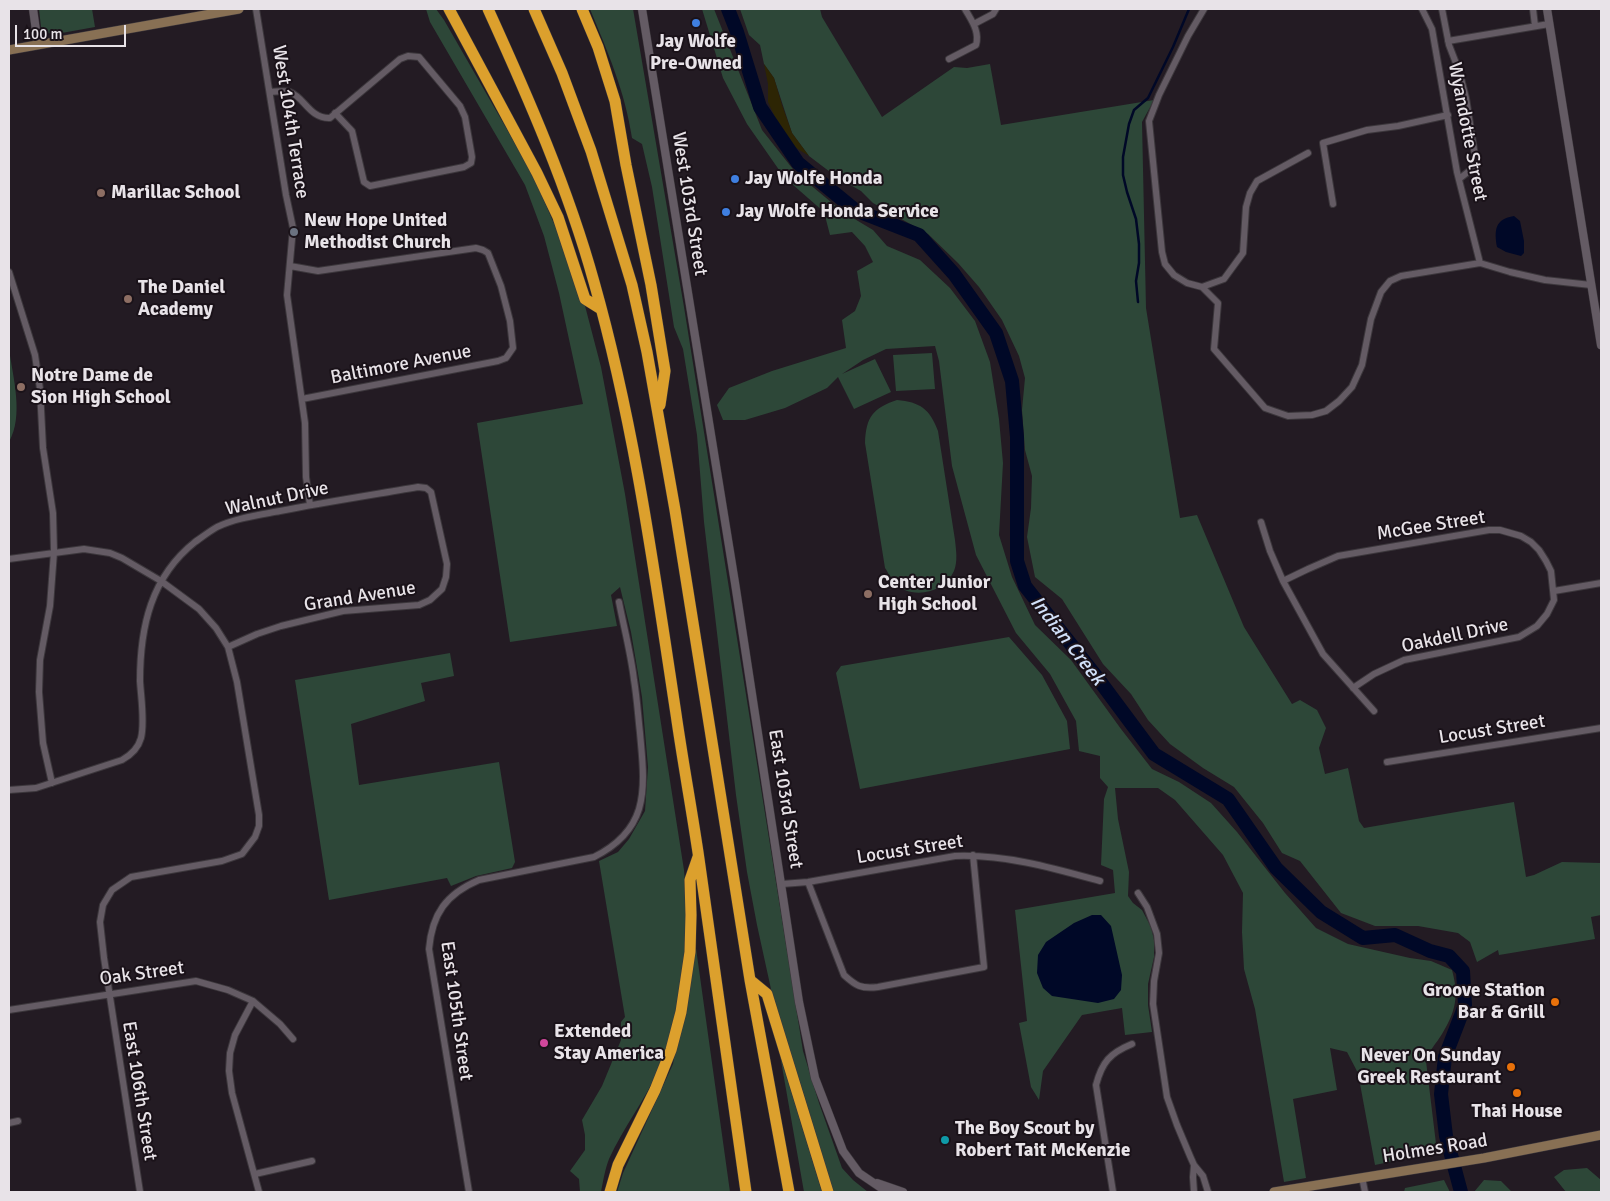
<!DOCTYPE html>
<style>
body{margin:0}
#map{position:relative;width:1610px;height:1201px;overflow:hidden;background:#231b23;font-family:Signika,sans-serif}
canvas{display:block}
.frame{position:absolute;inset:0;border:10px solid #e8e3e8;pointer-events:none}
.scale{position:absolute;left:15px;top:25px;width:111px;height:22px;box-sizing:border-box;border:2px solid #e8e3e8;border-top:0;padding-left:6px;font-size:15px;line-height:18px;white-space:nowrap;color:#e8e3e8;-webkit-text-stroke:4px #1a1219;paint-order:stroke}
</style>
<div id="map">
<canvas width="1610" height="1201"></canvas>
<div class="frame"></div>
<div class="scale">100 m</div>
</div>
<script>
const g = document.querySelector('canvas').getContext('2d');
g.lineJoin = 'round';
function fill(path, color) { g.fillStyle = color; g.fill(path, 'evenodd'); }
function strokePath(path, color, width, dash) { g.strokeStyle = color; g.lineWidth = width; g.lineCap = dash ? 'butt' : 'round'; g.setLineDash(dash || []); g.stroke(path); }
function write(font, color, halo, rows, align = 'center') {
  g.font = font + ' Signika,sans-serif'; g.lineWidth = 4; g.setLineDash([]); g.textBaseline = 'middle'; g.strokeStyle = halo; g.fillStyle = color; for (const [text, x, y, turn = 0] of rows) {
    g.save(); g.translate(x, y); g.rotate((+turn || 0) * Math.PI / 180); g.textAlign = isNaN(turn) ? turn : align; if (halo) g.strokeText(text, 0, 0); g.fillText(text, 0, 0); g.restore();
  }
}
fill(new Path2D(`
 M39,9H92L95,27L56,34L47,33L41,27Z
 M426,9H436L444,20L532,173L562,242L584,302L601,367L625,494L684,870C690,934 684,1009 659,1069C645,1100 623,1128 609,1159C605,1169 603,1182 601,1192H580L579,1179L570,1171L585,1150V1135L582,1120L602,1086L621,1040V1022L625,1017L599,861L618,852L629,839L645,811L648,767L642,697L631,632L620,587L611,595L617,626L510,642L477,423L583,404L559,293L544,236L525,185L430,22Z
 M590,9H633L684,307L803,1051L819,1103L842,1168L853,1180L868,1192H833L801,1085L776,1012L757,925L747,872L736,795L704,522L697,435L683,349L674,327L652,187L642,144L632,138C625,91 608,53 590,9Z
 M702,9H714L762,130L796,173L843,212L873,230L887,246L920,260L950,288L975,321L990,362L999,419L1003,463L999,535L1012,577L1035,625L1071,660L1121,729L1152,769L1179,782L1211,803L1237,832L1285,893L1316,928L1348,944L1410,958L1431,961L1452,970C1459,996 1456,1011 1442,1034C1436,1044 1429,1050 1426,1061L1437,1152L1375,1165L1358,1073L1347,1052L1330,1048L1337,1090L1293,1099L1306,1178L1284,1182L1255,1009L1244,969L1242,932L1243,893L1223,855L1175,800L1158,788H1115L1118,819L1129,872L1128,896L1133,903L1142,910L1151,927L1154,940V957L1148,984V1005L1152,1032L1125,1035L1122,1008L1082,1015L1043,1071L1039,1100L1031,1087L1019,1023L1027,1021L1015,910L1115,893L1113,870L1101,865L1104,799L1108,787L1100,778V756L1079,751L1076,721L1050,674L1016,633L976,555L952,466L939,361L935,346L886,349L863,360L842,374L875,359L891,392L854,409L838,377L827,388L785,408L745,420H723L717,405L729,388L772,371L846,348L842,320L855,311L861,296L857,271L873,262L865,246L852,232L830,235L824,212L784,177L747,124L723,78Z
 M740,9H820L822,17L882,117L954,67L967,68L990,64L1001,125L1154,100L1142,122L1146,308L1180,518L1197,515L1244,627L1292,704L1300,700L1317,710L1326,728L1319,748L1325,774L1348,768L1359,821L1364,828L1514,802L1526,877L1534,875L1562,862L1601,863V915L1591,917L1595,939L1499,955L1498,950L1477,962L1470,942L1458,933L1418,926H1375L1341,913L1300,861L1282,853L1263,823L1234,787L1203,768L1170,744L1148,720L1131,694L1103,664L1062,599L1035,577L1027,537L1031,508L1032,476L1025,450L1022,410L1025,378L1019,356L1002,320L979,287L958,263L928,234L873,203L861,191L838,178L809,156L792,133L774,78L764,64L760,45L749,35Z
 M9,349C13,378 24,415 9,442Z
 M932,353L935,389L896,391L893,355Z
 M897,400C920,402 930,409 938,431L955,540C956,550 958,561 954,571C944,594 909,601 893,581C890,578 888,572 885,568L865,443C866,417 873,408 897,400Z
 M1009,637L1042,675L1067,721L1070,749L860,789L836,673L841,666Z
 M450,653L454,676L421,683L425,701L351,724L359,785L499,762L515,862L512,868L476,876L451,886L447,878L329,900L295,680Z
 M695,941L730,1192H617L623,1173L673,1064Z
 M780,1055L822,1192H804Z
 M1587,1168L1601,1180V1192H1566L1554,1177L1564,1170Z
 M1444,1180L1450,1192H1404L1405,1188Z
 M1484,1180L1501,1181L1512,1192H1474Z`), '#2d4738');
fill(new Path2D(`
 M764,64L774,78L782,105L792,133L809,156L793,146L775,117L768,102V84Z`), '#2d2504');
fill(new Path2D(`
 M1514,216L1520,221L1524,241V253L1521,256L1506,252L1497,247C1494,230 1495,219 1514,216Z
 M1092,915H1101L1111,926L1122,975L1121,990L1114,999L1098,1003L1052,996L1043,988L1037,973L1038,955L1046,942L1074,923Z`), '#000827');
strokePath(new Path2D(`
 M1138,302L1136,281L1139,263V244L1136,219L1127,192L1123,175V157L1129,124L1134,110L1148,98L1173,47L1189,9`), '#000827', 2.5);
strokePath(new Path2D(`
 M728,9L737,32L760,107L798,163L855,210L919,235L954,274L996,333L1012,381L1017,437V561L1025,586L1096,676L1154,754L1228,799L1276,868L1321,912L1363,938L1395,935L1430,951L1449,956L1463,971L1465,1005L1445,1057L1441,1094L1446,1136L1461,1192`), '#000827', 14);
const minor = new Path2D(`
 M256,9L286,195L293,228L287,295L305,423L306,477L310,505
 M1204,9L1188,36L1159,95L1149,121L1162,252L1165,264L1174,275L1187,283L1202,287L1218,303L1214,349L1265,408L1288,416L1312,415L1326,411L1339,401L1352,387L1362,365L1371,319L1381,292L1390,281L1401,276L1480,263L1510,272L1545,280L1591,285
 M1422,9L1432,29L1457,172L1480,263
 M1442,9L1449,45L1459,71L1466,98L1475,156L1473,168L1459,179
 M1533,9L1535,26
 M974,24L993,14L996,9
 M1448,41L1549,24
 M949,59L976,45C980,31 971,20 965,9
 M270,92C276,92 285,90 290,92C304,97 310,119 330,118L400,59L408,56L419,57L460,106L465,117L472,157L471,163L464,167L370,186L364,182L352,131L335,113
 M1333,204L1323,143L1367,130L1398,126L1448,115
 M290,266L318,271L476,248L483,250L488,253L501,286L510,321L513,348L506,358L498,361L302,399
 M9,272L35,355L40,389L43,448L53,513L54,552L50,606L40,660L39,692L43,743L52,783
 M1202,287L1224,279L1243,253L1246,207L1250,193L1257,181L1308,153
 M1261,522L1270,551L1283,581L1323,654L1374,711
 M9,559L84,549L110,553L122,558L161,581L199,609L216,628L228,647L237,682L259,815V826L255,837L242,854L222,861L131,877L112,890L103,905L100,922L104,958L140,1192
 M1283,581L1308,569L1338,556L1489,530H1500L1521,536L1531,542L1539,550L1546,561L1551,571L1554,600L1547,614L1537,626L1519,637L1404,660L1374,674L1353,688
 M1554,591L1601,583
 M1387,762L1601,728
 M9,790L36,788L122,760C131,755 138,749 141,738C145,722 141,698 140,681C140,627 151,577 195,542C202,537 210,531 217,527C236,518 259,515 280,511C326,502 372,495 418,487L426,488L431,492L447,564L446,577L442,589L430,600L419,605L343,611L281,626L257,634L228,647
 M808,882L844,975C856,986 861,989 878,987L984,967L973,855
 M782,884L808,882L955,856C1004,854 1053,868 1100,881
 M1138,893L1147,907L1157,934L1159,953L1154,981L1153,1004L1167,1097L1177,1125L1190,1156L1194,1165L1203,1176L1208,1192
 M253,1001L235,1035L230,1053L229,1071L232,1093L259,1192
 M9,1010L196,981L228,990L253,1001L280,1024L293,1039
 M9,1123L18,1121
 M1194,1165L1193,1177L1194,1192
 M255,1174L312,1161
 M1362,1177L1365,1192
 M469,1192L429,949C432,914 446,894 479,880L594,857C614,847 632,832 639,809C646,785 642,757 640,733C638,715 637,698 634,680C631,654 624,628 619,602
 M1113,1192L1096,1085C1102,1062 1110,1053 1132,1044`);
const tertiary = new Path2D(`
 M33,9L38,45
 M642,9L735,583L799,1002L815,1078L843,1151L859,1173L887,1192
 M1547,9L1601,345
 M877,1183L903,1192`);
const secondary = new Path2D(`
 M9,50L239,9
 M1274,1192L1484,1158L1601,1135`);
const motorway = new Path2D(`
 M449,9L537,173L558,217L585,299L601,309
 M488,9C528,97 568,188 594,282C634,423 654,569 676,714C683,763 692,811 699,859C715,970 730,1081 746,1192
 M534,9L562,73L591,151L632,285L647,352L675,510L750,980L789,1192
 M582,9L598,47L615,101L626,165L651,285L665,371L660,405
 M750,980L767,994L828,1192
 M610,1192L618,1165L655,1090L671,1050L681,1012L690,952L691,915L690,880L698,857`);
strokePath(minor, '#3c373c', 8);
strokePath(tertiary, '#3c373c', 9);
strokePath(secondary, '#3c373c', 10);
strokePath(motorway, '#3c373c', 12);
strokePath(minor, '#645b64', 6);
strokePath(tertiary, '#645b64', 8);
strokePath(secondary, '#887054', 9);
strokePath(motorway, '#dca02d', 11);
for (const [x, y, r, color] of [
 [696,23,5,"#3f7fe0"],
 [735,179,5,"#3f7fe0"],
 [101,193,5,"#8d6e63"],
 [726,212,5,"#3f7fe0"],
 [294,232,5,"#6b7280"],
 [128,299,5,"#8d6e63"],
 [21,387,5,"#8d6e63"],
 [868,594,5,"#8d6e63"],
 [1555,1002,5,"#e8710a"],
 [544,1043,5,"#d1479c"],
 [1511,1067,5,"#e8710a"],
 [1517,1093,5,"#e8710a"],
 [945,1140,5,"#0f9aa8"]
]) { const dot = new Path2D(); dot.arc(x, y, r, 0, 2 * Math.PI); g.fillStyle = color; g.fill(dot); strokePath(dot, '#1a1219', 2); }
write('bold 19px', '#e8e3e8', '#1a1219', [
 ["Jay Wolfe",696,42,"center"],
 ["Pre-Owned",696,64,"center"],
 ["Jay Wolfe Honda",745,179],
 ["Marillac School",111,193],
 ["Jay Wolfe Honda Service",736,212],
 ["New Hope United",304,221],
 ["Methodist Church",304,243],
 ["The Daniel",138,288],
 ["Academy",138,310],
 ["Notre Dame de",31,376],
 ["Sion High School",31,398],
 ["Center Junior",878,583],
 ["High School",878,605],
 ["Groove Station",1545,991,"right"],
 ["Bar & Grill",1545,1013,"right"],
 ["Extended",554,1032],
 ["Stay America",554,1054],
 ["Never On Sunday",1501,1056,"right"],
 ["Greek Restaurant",1501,1078,"right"],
 ["Thai House",1517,1112,"center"],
 ["The Boy Scout by",955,1129],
 ["Robert Tait McKenzie",955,1151]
], 'left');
write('19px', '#e8e3e8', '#1a1219', [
 ["West 104th Terrace",290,122,81],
 ["Wyandotte Street",1467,132,79],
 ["West 103rd Street",689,204,81],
 ["Baltimore Avenue",401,365,-11],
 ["Walnut Drive",277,499,-12],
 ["McGee Street",1431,526,-9],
 ["Grand Avenue",360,597,-9],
 ["Oakdell Drive",1455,636,-12],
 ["Locust Street",1492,730,-9],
 ["East 103rd Street",785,799,81],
 ["Locust Street",910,850,-9],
 ["Oak Street",142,974,-8],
 ["East 105th Street",456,1011,82],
 ["East 106th Street",139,1091,81],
 ["Holmes Road",1435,1149,-9]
]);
write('italic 20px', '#d1e0f9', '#1a1219', [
 ["Indian Creek",1067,641,52]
]);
</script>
